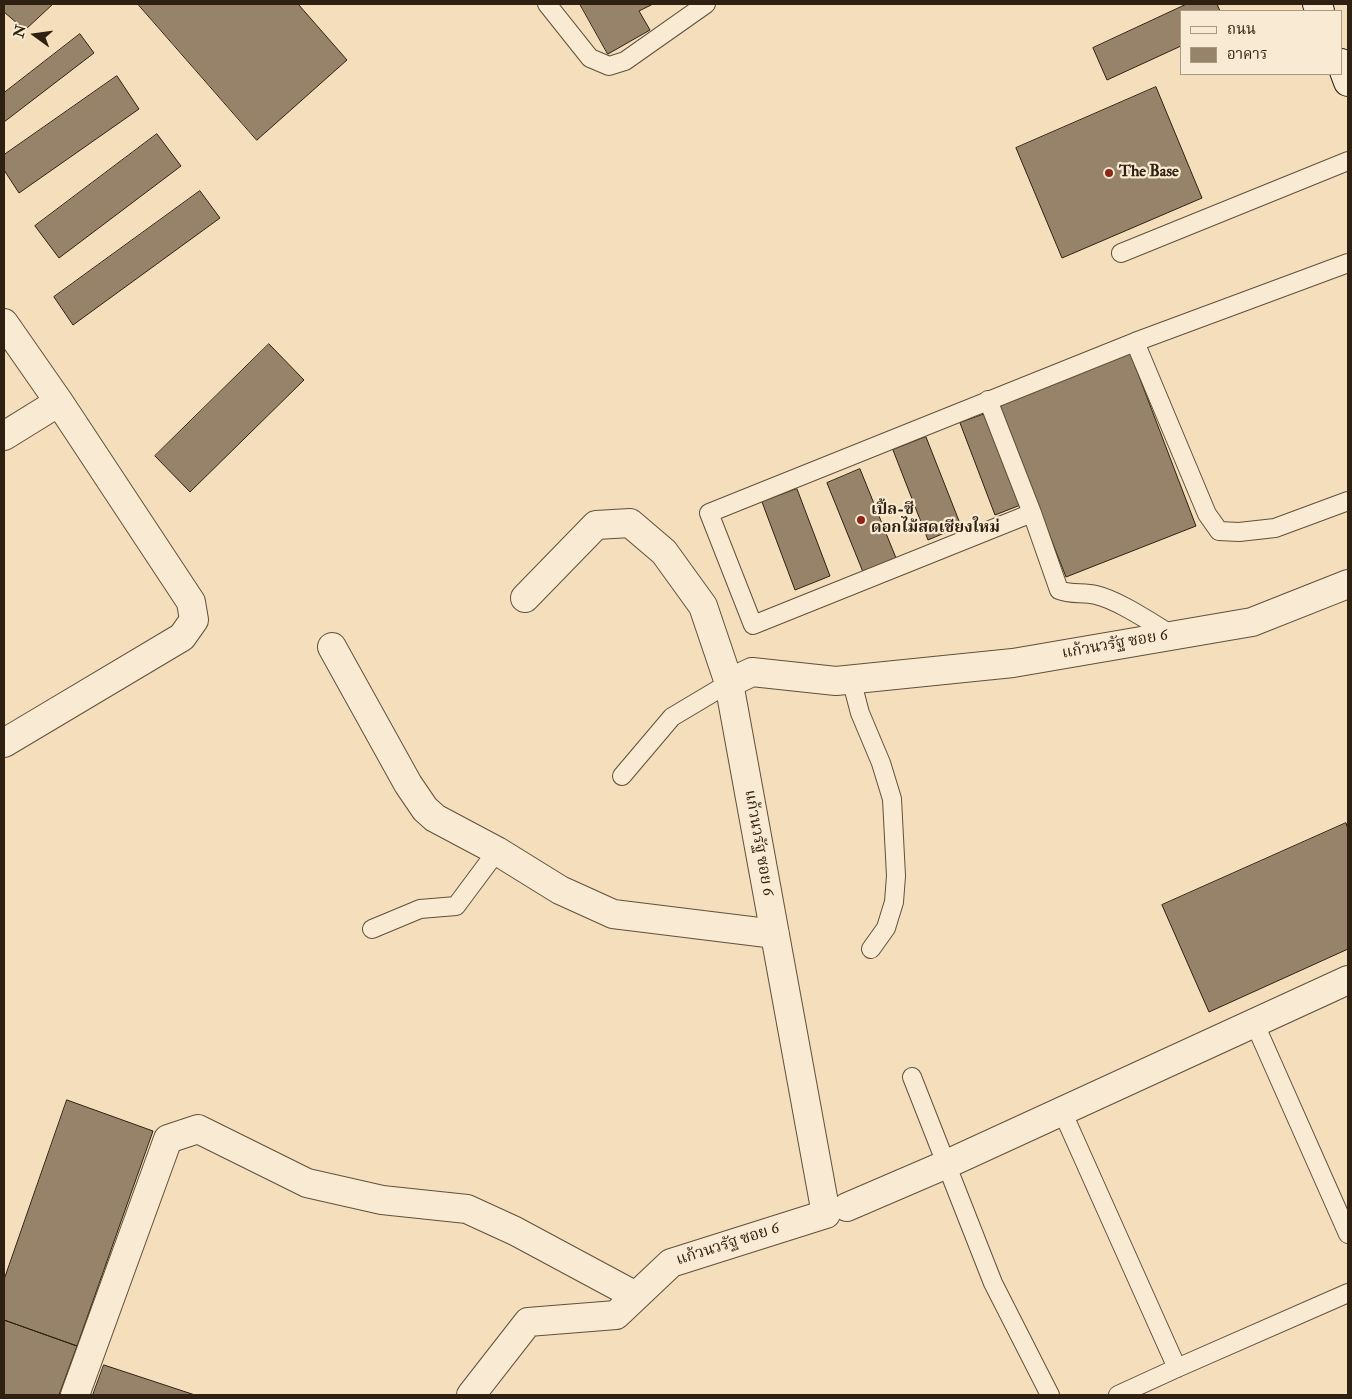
<!DOCTYPE html>
<meta charset="utf-8">
<style>
body{margin:0}
#map{position:relative;width:1352px;height:1399px;overflow:hidden;background:#f5debb;font-family:"IM FELL Double Pica","Noto Serif Thai",serif}
canvas{display:block}
.frame{position:absolute;inset:0;border:5px solid #2f2111;pointer-events:none}
.legend{position:absolute;left:1180px;top:10px;width:162px;height:65px;box-sizing:border-box;background:#f8ead3;border:1px solid #a89a85;margin:0;padding:6px 9px;list-style:none;font-size:15px;color:#2f2111}
.legend li{display:flex;align-items:center;gap:10px;height:25px}
.legend b{width:25px;border:1px solid #a89a85}
.north{position:absolute;left:10px;top:10px;width:50px;height:50px;-webkit-text-stroke:4px #f8ead3;paint-order:stroke;rotate:284deg;font-size:14px;font-weight:700;line-height:20px;text-align:center;color:#2f2111}
.north::after{content:'';display:block;margin:auto;width:18px;height:22px;background:#2f2111;clip-path:polygon(50% 0,100% 100%,50% 72%,0 100%)}
</style>
<div id="map">
<canvas width="1352" height="1399"></canvas>
<div class="frame"></div>
<ul class="legend">
<li><b style="height:6px;background:#f8ead3"></b>ถนน</li>
<li><b style="height:14px;background:#968369"></b>อาคาร</li>
</ul>
<div class="north">N</div>
</div>
<script>
const g = document.querySelector('canvas').getContext('2d');
g.lineJoin = 'round';
function fill(path, color) { g.fillStyle = color; g.fill(path, 'evenodd'); }
function strokePath(path, color, width, dash) { g.strokeStyle = color; g.lineWidth = width; g.lineCap = dash ? 'butt' : 'round'; g.setLineDash(dash || []); g.stroke(path); }
function write(font, color, halo, rows, align = 'center') {
  g.font = font + ' "IM FELL Double Pica","Noto Serif Thai",serif'; g.lineWidth = 4.5; g.setLineDash([]); g.textBaseline = 'middle'; g.strokeStyle = halo; g.fillStyle = color; for (const [text, x, y, turn = 0] of rows) {
    g.save(); g.translate(x, y); g.rotate((+turn || 0) * Math.PI / 180); g.textAlign = isNaN(turn) ? turn : align; if (halo) g.strokeText(text, 0, 0); g.fillText(text, 0, 0); g.restore();
  }
}
const building = new Path2D(`
 M4,4H53L25,30L4,12Z
 M138,4H298L347,60L257,140Z
 M580,4H653L639,11L650,30L608,54Z
 M1187,4H1217L1220,11H1181V46L1107,80L1093,48Z
 M80,34L94,53L4,122V93Z
 M117,76L139,109L19,193L4,170V155Z
 M1156,87L1202,198L1062,258L1016,148Z
 M157,134L181,166L59,258L35,226Z
 M200,191L220,218L73,325L54,297Z
 M269,344L304,380L190,492L155,456Z
 M1129,350L1196,526L1066,577L997,401Z
 M988,413L1023,504L995,515L960,423Z
 M926,437L961,526L928,540L893,450Z
 M860,469L896,558L863,572L827,483Z
 M797,489L830,576L795,590L762,502Z
 M1346,823L1348,829V949L1209,1012L1162,905Z
 M67,1100L153,1131L77,1346L4,1320V1280Z
 M4,1320L77,1346L59,1395H4Z
 M104,1365L195,1395H93Z`);
fill(building, '#968369');
strokePath(building, '#2f2111', 1);
const lane = new Path2D(`
 M547,4L590,58L609,66L625,61L706,4
 M1121,253L1348,161
 M1135,342L1207,514L1219,531L1239,532L1275,528L1348,501
 M988,400L1032,513L1059,590C1071,595 1083,592 1096,595C1118,600 1152,623 1172,635
 M1032,513L753,625L709,513L1135,342L1348,263
 M851,679L860,713L881,763L892,799L896,876L894,902L886,928L871,949
 M622,776L672,717L729,683
 M372,929L420,909L456,906L497,851
 M1254,1022L1348,1234
 M912,1077L993,1283L1050,1395
 M1062,1111L1177,1368
 M1118,1395L1177,1368L1348,1293`);
const street = new Path2D(`
 M4,323L59,402L191,602L194,620L182,637L4,743
 M4,436L59,402
 M525,598L596,525L630,523L664,552L703,606L729,683
 M332,647L408,784L425,809L435,818L497,851L560,890L613,914L775,934
 M847,1207L947,1164L1348,980
 M75,1395L168,1139L198,1129L307,1183L382,1200L467,1209L515,1231L636,1296
 M471,1395L528,1322L616,1315L671,1263L826,1214L729,683L752,672L836,681L1013,663L1252,622L1348,584`);
const secondary = new Path2D(`
 M1317,4L1320,11
 M1341,63L1348,82`);
strokePath(lane, '#60503c', 20);
strokePath(street, '#60503c', 30);
strokePath(secondary, '#2f2111', 30);
strokePath(lane, '#f8ead3', 18);
strokePath(street, '#f8ead3', 28);
strokePath(secondary, '#f8ead3', 28);
for (const [x, y, r, color] of [
 [1109,173,5,"#8f2418"],
 [861,520,5,"#8f2418"]
]) { const dot = new Path2D(); dot.arc(x, y, r, 0, 2 * Math.PI); g.fillStyle = color; g.fill(dot); strokePath(dot, '#f8ead3', 2); }
write('bold 16px', '#2f2111', '#f8ead3', [
 ["The Base",1119,173],
 ["เปิ้ล-ซี",871,511],
 ["ดอกไม้สดเชียงใหม่",871,529]
], 'left');
write('16px', '#2f2111', '#f8ead3', [
 ["แก้วนวรัฐ ซอย 6",1115,645,-10],
 ["แก้วนวรัฐ ซอย 6",758,843,80],
 ["แก้วนวรัฐ ซอย 6",728,1245,-18]
]);
</script>
